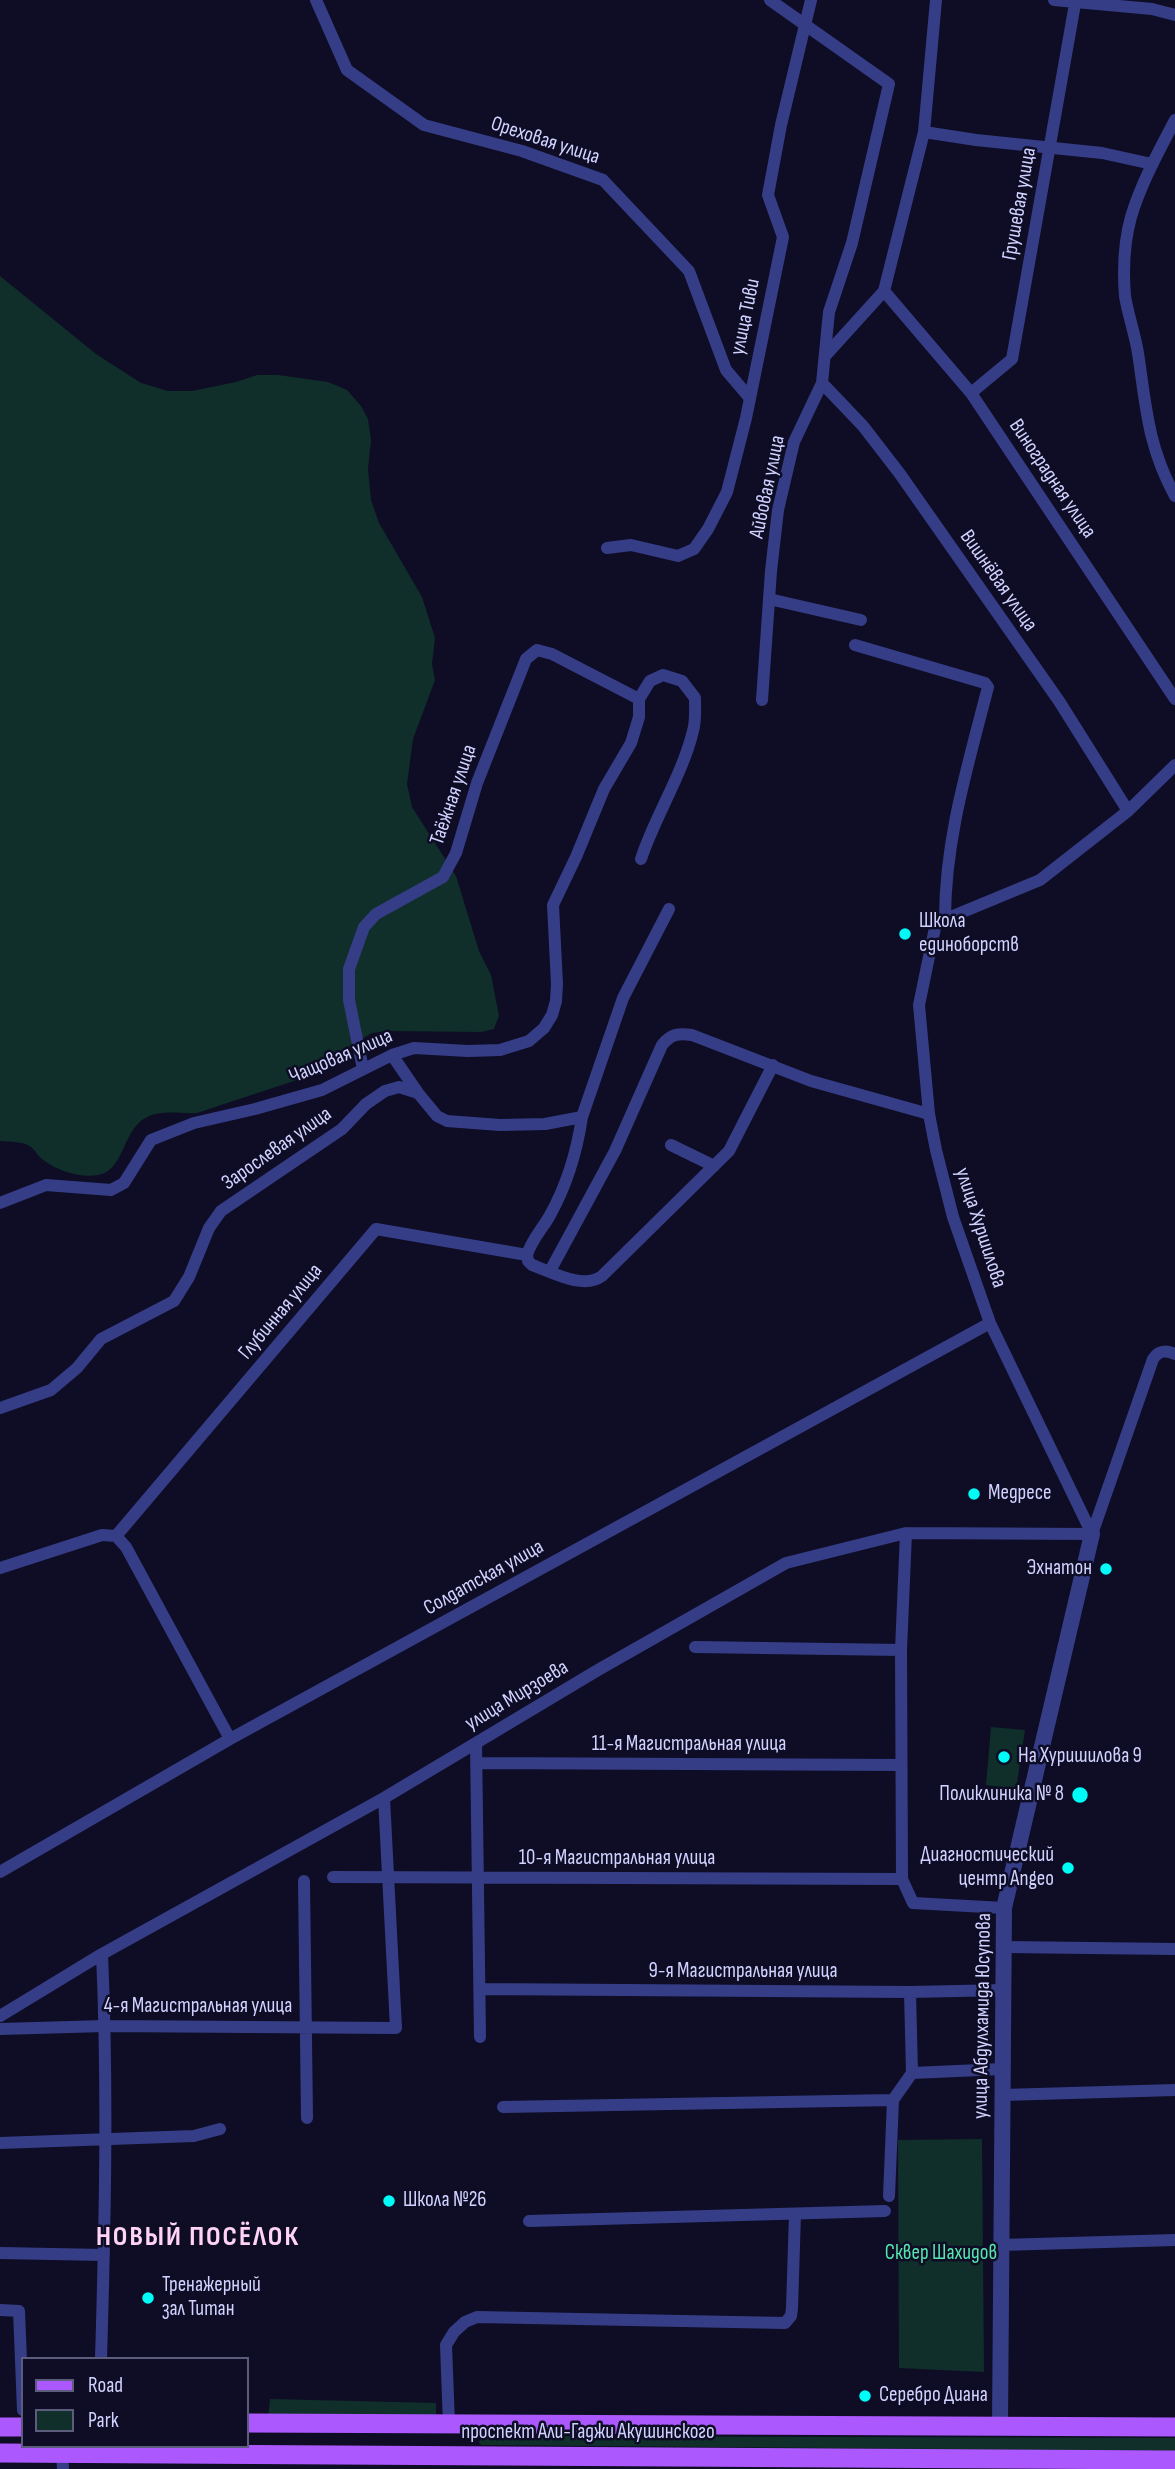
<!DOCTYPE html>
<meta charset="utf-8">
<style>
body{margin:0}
#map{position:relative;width:1175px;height:2469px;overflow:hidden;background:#0e0d25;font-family:"Sofia Sans Condensed",sans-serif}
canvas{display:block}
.legend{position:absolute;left:21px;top:2357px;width:228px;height:91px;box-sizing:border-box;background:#0e0d25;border:2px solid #5c5c7c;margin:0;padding:9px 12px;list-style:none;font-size:21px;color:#d1d2ff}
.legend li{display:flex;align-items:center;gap:14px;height:35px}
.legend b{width:35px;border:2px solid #5c5c7c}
</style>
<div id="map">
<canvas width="1175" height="2469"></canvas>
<ul class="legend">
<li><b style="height:9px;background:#ac58ff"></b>Road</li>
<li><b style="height:19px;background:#102f2a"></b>Park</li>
</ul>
</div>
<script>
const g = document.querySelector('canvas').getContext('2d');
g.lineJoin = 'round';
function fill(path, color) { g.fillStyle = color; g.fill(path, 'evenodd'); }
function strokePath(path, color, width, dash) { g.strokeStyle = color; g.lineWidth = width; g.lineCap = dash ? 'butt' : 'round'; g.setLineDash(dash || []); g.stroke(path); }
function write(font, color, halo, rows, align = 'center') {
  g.font = font + ' "Sofia Sans Condensed",sans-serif'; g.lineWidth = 5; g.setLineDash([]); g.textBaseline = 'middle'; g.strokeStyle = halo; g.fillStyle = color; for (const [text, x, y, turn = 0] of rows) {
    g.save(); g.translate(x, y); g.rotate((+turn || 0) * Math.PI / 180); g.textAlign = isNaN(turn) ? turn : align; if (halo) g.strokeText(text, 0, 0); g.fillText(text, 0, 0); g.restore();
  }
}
fill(new Path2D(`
 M0,276L96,354L141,383L168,391H192L236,382L257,375H278L328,382L347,390L361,406L368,419L371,440L368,469L371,500L379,523L422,597L435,638L432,664L435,680L413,739L407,784L412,807L456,876L479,951L491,975L499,1016L494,1029L481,1032L387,1031L372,1033L360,1040L336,1063L312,1075L197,1113C182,1114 163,1110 149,1116C122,1127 125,1171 98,1175C80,1178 57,1171 42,1159C38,1156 36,1151 31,1147C23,1141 10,1142 0,1141Z
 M991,1727L1025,1730L1016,1789L986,1785Z
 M982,2139L984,2372L899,2368L898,2140Z
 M270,2399L436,2403V2417L268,2418Z
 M492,2436L1175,2438V2451L481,2445L479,2442L482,2437Z`), '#102f2a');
strokePath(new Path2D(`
 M316,0L347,70L424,125L522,151L603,180L689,271L726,370L749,397
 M1054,0L1152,9L1175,15
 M1175,120C1159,151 1141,183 1131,217C1124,242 1123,271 1125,296C1128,315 1135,334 1138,353C1146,407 1148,447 1175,496
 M924,132L976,140L1102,153L1152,164
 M884,291L971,393L1175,699
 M826,355L884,291L924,132L936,0
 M822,383L863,426L900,474L1059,701L1128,811
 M971,393L1012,359L1075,4
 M607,548L631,545L678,556L694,549L708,529L727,492L746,418L783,237L768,195L781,125L811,0
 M769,599L861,620
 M855,645L985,683L988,687C968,765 945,839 945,919
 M639,699L650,681L663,675L682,681L695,698C695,709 696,721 693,731C682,776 655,816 641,859
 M762,700L771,571L778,510L794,442L822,383L829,312L852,243L889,84L770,0
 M392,1055L418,1093
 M363,1069L349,1000V969L364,927L376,914L443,877L456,853L477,783L526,659L537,650L552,654L639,699
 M582,1117C577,1151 566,1187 549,1217C542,1229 531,1241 527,1255L528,1261L532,1265C552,1272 583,1290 602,1276L729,1151L773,1065
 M671,1145L714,1166
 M0,1203L46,1185L111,1190L124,1183L151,1140L194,1123L255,1109L322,1090L392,1055L414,1048L468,1051L500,1050L529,1041L544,1028L552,1015L556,1001L557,984L553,905L576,857L604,789L631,743L639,717V699
 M550,1271L615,1151L662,1045C671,1034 678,1033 692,1035L811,1081L929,1114
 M0,1408L51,1390L77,1368L101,1339L174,1301L189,1277L209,1228L221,1211L342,1129L366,1104L385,1091L399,1087L418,1093L437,1116L447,1121L500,1125L545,1124L582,1117L623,998L669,909
 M906,1533L901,1650L902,1879L913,1903L1004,1908
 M1092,1534L990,1323L953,1217L936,1150L929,1114L919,1005L936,923L1040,880L1128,811L1175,765
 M1092,1534L1153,1359C1159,1350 1166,1350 1175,1354
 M116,1536L376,1229L527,1255
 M0,1568L102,1535L116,1536L126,1547L230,1739
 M695,1647L901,1650
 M476,1743L480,2037
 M477,1763L901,1765
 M0,1872L230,1739L990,1323
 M333,1877L902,1879
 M304,1881L307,2118
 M1005,1947L1175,1949
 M480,1989L910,1992L1005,1990
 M0,2016L102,1954L384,1798L598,1670L786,1563L906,1533L1092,1534
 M0,2029L105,2026L396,2028L384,1798
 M912,2073L1002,2069
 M1002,2095L1175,2090
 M503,2107L893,2100
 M0,2143L194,2136L220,2129
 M889,2196L893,2100L912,2073L910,1992
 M529,2221L885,2211
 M1000,2245L1175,2240
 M0,2253L104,2255
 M0,2310L19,2311L23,2410
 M101,2359C105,2224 108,2089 102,1954
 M449,2424L446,2345L454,2332L465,2322L477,2317L785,2323L791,2316L792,2308L795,2214
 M62,2453L63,2469`), '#363d87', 12);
strokePath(new Path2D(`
 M1000,2425L1004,1908L1092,1534`), '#363d87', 16);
strokePath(new Path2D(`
 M247,2423L1175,2427
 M0,2427H23
 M0,2453L1175,2460`), '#ac58ff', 19);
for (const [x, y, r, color] of [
 [905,934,7,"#00fcf6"],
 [974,1494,7,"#00fcf6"],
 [1106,1569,7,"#00fcf6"],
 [1004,1757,7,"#00fcf6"],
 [1080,1795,9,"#00fcf6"],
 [1068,1868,7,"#00fcf6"],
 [389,2201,7,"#00fcf6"],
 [148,2298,7,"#00fcf6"],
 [865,2396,7,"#00fcf6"]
]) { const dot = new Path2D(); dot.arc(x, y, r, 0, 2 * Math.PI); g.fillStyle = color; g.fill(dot); strokePath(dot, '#0e0d25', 2.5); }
write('21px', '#d1d2ff', '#0e0d25', [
 ["Ореховая улица",545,141,18],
 ["Грушевая улица",1020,204,-80],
 ["улица Тиви",746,317,-78],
 ["Виноградная улица",1052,479,56],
 ["Айвовая улица",768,487,-78],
 ["Вишнёвая улица",998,581,55],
 ["Таёжная улица",454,795,-71],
 ["Чащовая улица",341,1057,-23],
 ["Зарослевая улица",277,1149,-35],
 ["улица Хуршилова",980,1228,72],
 ["Глубинная улица",281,1312,-50],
 ["Солдатская улица",484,1578,-29],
 ["улица Мирзоева",517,1696,-31],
 ["11-я Магистральная улица",689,1745],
 ["10-я Магистральная улица",617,1859],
 ["9-я Магистральная улица",743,1972],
 ["4-я Магистральная улица",198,2007],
 ["улица Абдулхамида Юсупова",983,2016,-89],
 ["проспект Али-Гаджи Акушинского",588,2433]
]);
write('21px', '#d1d2ff', '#0e0d25', [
 ["Школа",919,922],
 ["единоборств",919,946],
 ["Медресе",988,1494],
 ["Эхнатон",1092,1569,"right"],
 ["На Хуришилова 9",1018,1757],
 ["Поликлиника № 8",1064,1795,"right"],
 ["Диагностический",1054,1856,"right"],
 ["центр Angeo",1054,1880,"right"],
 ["Школа №26",403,2201],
 ["Тренажерный",162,2286],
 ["зал Титан",162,2310],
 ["Серебро Диана",879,2396]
], 'left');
write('21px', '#56e6b0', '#0e0d25', [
 ["Сквер Шахидов",941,2254]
]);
g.letterSpacing = '2px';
write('bold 28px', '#ffd3f5', '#0e0d25', [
 ["НОВЫЙ ПОСЁЛОК",198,2238]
]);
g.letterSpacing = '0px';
</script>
